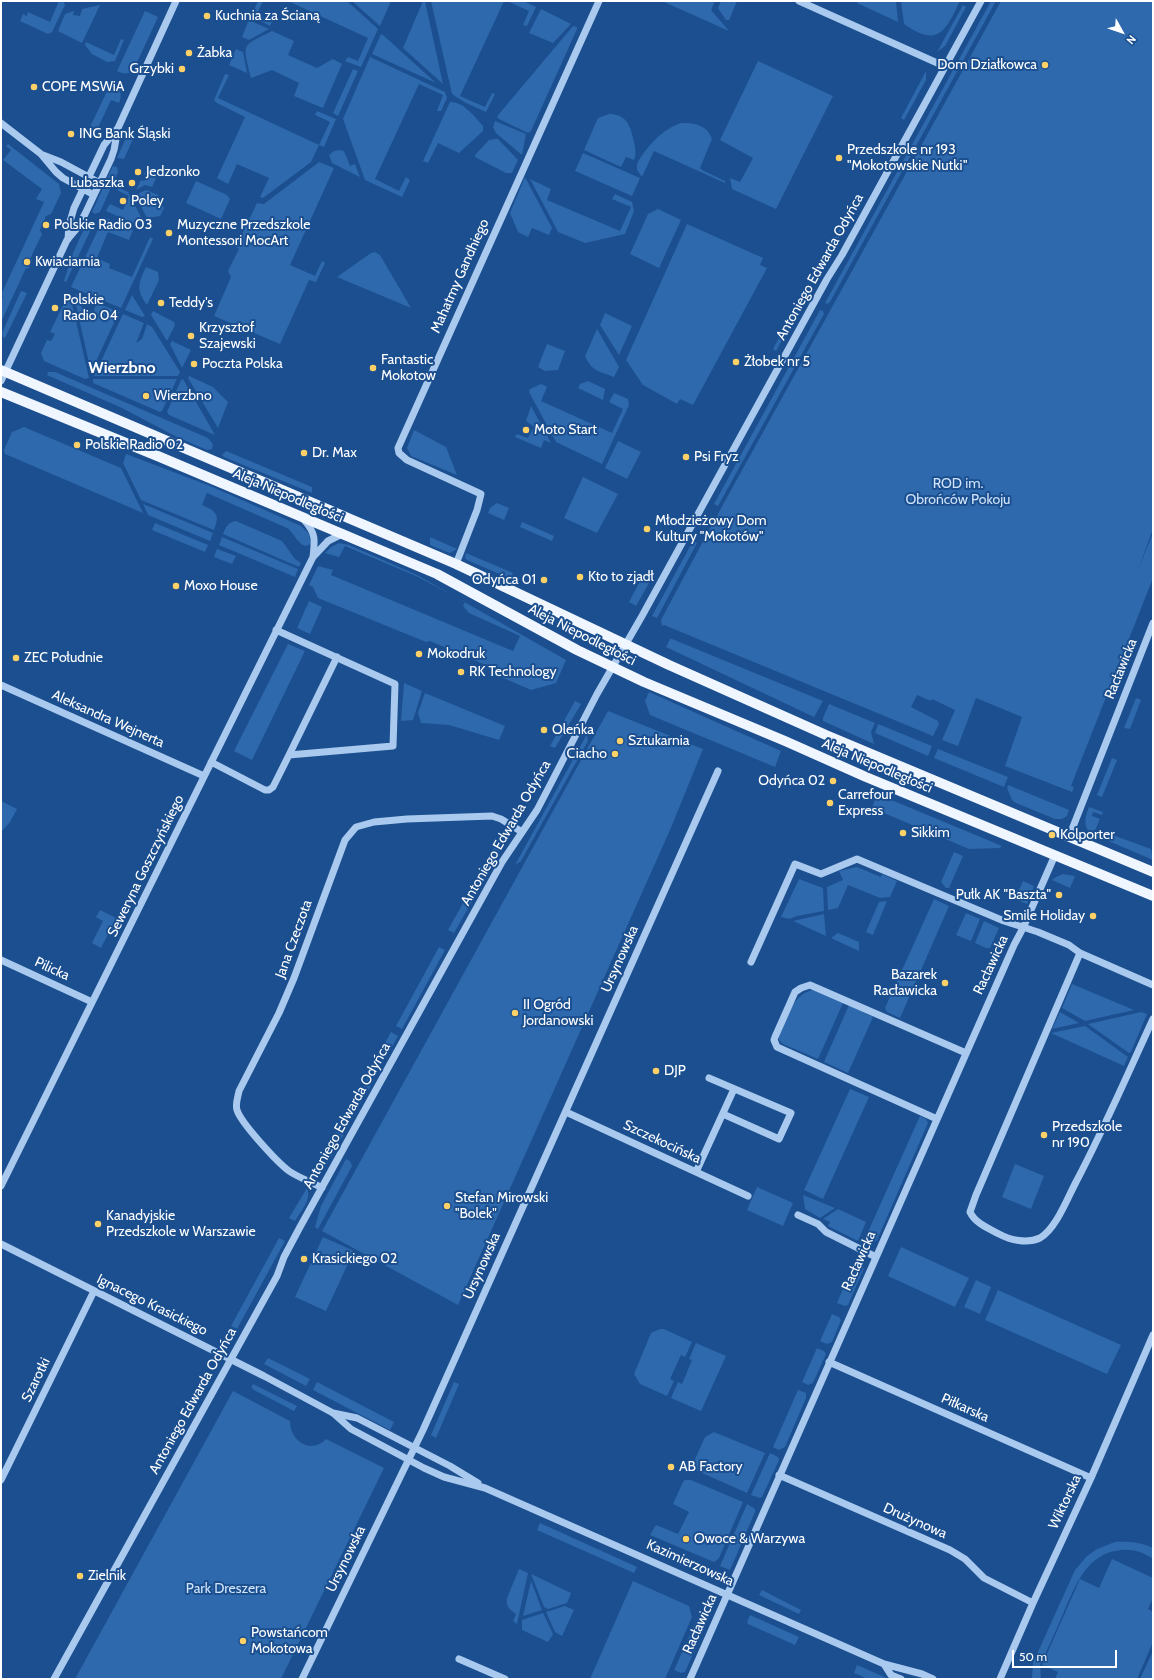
<!DOCTYPE html>
<meta charset="utf-8">
<style>
body{margin:0}
#map{position:relative;width:1154px;height:1680px;overflow:hidden;background:#1b4f8f;font-family:Cabin,sans-serif}
canvas{display:block}
.frame{position:absolute;inset:0;border:2px solid #fff;pointer-events:none}
.north{position:absolute;left:1102px;top:12px;width:40px;height:40px;-webkit-text-stroke:3px #1b4f8f;paint-order:stroke;rotate:130deg;font-size:11px;font-weight:700;line-height:16px;text-align:center;color:#fff}
.north::after{content:'';display:block;margin:auto;width:14px;height:18px;background:#fff;clip-path:polygon(50% 0,100% 100%,50% 72%,0 100%)}
.scale{position:absolute;left:1012px;top:1650px;width:105px;height:18px;box-sizing:border-box;border:2px solid #fff;border-top:0;padding-left:5px;font-size:12px;line-height:14px;white-space:nowrap;color:#fff;-webkit-text-stroke:3px #1b4f8f;paint-order:stroke}
</style>
<div id="map">
<canvas width="1154" height="1680"></canvas>
<div class="frame"></div>
<div class="north">N</div>
<div class="scale">50 m</div>
</div>
<script>
const g = document.querySelector('canvas').getContext('2d');
g.lineJoin = 'round';
function fill(path, color) { g.fillStyle = color; g.fill(path, 'evenodd'); }
function strokePath(path, color, width, dash) { g.strokeStyle = color; g.lineWidth = width; g.lineCap = dash ? 'butt' : 'round'; g.setLineDash(dash || []); g.stroke(path); }
function write(font, color, halo, rows, align = 'center') {
  g.font = font + ' Cabin,sans-serif'; g.lineWidth = 4; g.setLineDash([]); g.textBaseline = 'middle'; g.strokeStyle = halo; g.fillStyle = color; for (const [text, x, y, turn = 0] of rows) {
    g.save(); g.translate(x, y); g.rotate((+turn || 0) * Math.PI / 180); g.textAlign = isNaN(turn) ? turn : align; if (halo) g.strokeText(text, 0, 0); g.fillText(text, 0, 0); g.restore();
  }
}
fill(new Path2D(`
 M59,1H63L65,5L52,32L48,34L20,21L23,14L27,16L28,12L50,22Z
 M258,1H263L257,14L272,22L270,26L251,16Z
 M288,1H347L378,29L361,67L345,61L348,57L358,61L368,38Z
 M352,1H391L380,26Z
 M423,1H425L443,84L403,48Z
 M431,1H504L460,96L485,107L492,93L495,94L486,112L464,102L452,94Z
 M507,1H523L536,7L527,26L523,25L529,11Z
 M662,1H715L711,10L729,31Z
 M721,1H737L729,20H726L718,8Z
 M858,1H896L898,22L857,3Z
 M901,1H960C953,14 945,39 927,35C919,34 910,28 904,24Z
 M991,1H996L830,302L827,304L825,303Z
 M1001,1H1153V529L1138,570L1153,533V578L1071,786L1074,787L1072,792L1005,766L1022,717L976,698L958,746L942,740L955,710L932,699L931,701L917,695L911,707L938,721L939,724L933,736L664,625L662,626L661,620L709,530Z
 M100,5L82,43L58,31L65,14L74,11L73,15L80,16L82,9Z
 M963,5L966,7L945,46L937,52Z
 M541,9L571,24L553,43L529,33Z
 M145,11L158,17L134,69C128,75 124,74 117,71Z
 M251,21L269,29L249,40L242,37L248,22Z
 M573,26L577,27V29L531,131L528,133L499,119L497,117L499,114Z
 M272,31L294,41L288,55L317,68L333,59L342,64L323,108L294,96L299,83L272,70L251,78C243,43 240,47 272,31Z
 M381,34L383,35L436,83L372,54Z
 M121,39L124,40L115,61L107,62L92,54L85,45L86,42L114,55Z
 M236,49L243,52L247,73L229,65Z
 M370,57L445,92L447,98L441,111H437L443,95L419,84L375,179L399,191L406,177L410,180L402,197L365,180L343,119Z
 M758,61L833,96L776,209L732,189L730,178L740,182L753,158L720,140Z
 M353,69L358,71L338,116L333,113Z
 M926,71V80L904,120L901,118Z
 M225,74L229,75L218,98L319,145L330,122L315,115L317,111L336,119L324,147L319,145L311,162L263,198L260,197L269,178L237,164L228,184L217,178L245,117L217,103L214,100Z
 M112,81C120,87 123,94 119,103L111,100L96,132L89,129Z
 M450,102C463,101 475,117 483,126V131L459,153L438,143L428,163L423,161Z
 M609,114C625,114 630,124 633,138C635,147 637,152 634,160L626,157L621,167L584,150L598,118Z
 M495,121L526,134L522,155L496,133L493,127Z
 M682,123C695,123 707,125 712,139L700,168L702,170L725,181V183L654,151L642,177L637,170V164C646,147 663,128 682,123Z
 M134,137L124,159L117,158L126,138Z
 M495,139H498L518,160L512,173H506L475,157V155L489,140Z
 M8,144L59,184L61,193L51,214L46,216L40,230L42,234L30,259L32,260L28,269L26,268L1,322V301L3,296L1,295L44,202L36,199L42,189L3,160L11,150L6,146Z
 M339,150L344,151L350,166L355,164L360,177L332,163L329,155L334,151Z
 M583,153L640,178L632,196L575,171Z
 M319,162L334,168L290,265L315,276L322,261L325,263L316,282L309,280L280,344L214,316L231,277L228,271L239,249L236,247L257,203L264,204Z
 M113,166L117,167L118,172L100,212L95,214L92,212Z
 M147,167L159,172L152,187L145,185L136,190L141,180L144,181L147,176L144,174Z
 M525,177L552,228L549,235L532,228L528,237L518,232L510,213Z
 M530,179L551,189L547,200L620,231L631,207L612,199L615,194L632,202L634,211L625,234L585,243L558,232Z
 M196,181L227,195L230,199L221,219L186,203Z
 M119,188L128,192L142,219L133,223L106,211L110,204L123,210L129,196L117,190Z
 M146,190L158,195L164,208L160,216L147,218L135,195Z
 M658,209L681,220L659,268L630,254L648,214Z
 M104,217L133,230L129,240L108,232L97,258L110,264L109,268L132,277L150,237L153,239L121,308L71,287Z
 M88,220L92,223L93,225L66,282L64,281L73,253Z
 M844,221L847,223L823,267L817,270Z
 M687,224L763,258L760,265L767,268L693,405L680,399L677,404L643,385L626,360Z
 M375,252L380,255L411,308L337,277L371,253Z
 M146,267L158,272L159,280L147,305C136,290 138,284 146,267Z
 M21,291L27,293L5,338L3,337L2,333Z
 M75,294L85,298L81,307L93,312L97,303L119,312L91,372L74,296Z
 M68,295H70L89,378L85,379L44,361L41,353L47,340L51,341L55,334L50,332Z
 M132,295L145,316L142,317L125,310Z
 M803,300L804,301L776,351L773,349L799,301Z
 M820,310L823,311L824,314L718,506L714,504Z
 M153,311L174,322L175,325L167,341L151,315Z
 M605,313L632,326L619,355L600,325Z
 M123,314L144,323L136,343L142,339L147,324L152,327L180,372L178,376H94Z
 M597,329L619,367L614,377C599,371 592,372 585,356Z
 M172,341L191,350L182,368L170,344Z
 M547,344L565,351L558,370L545,371L538,367Z
 M48,372H55L208,438L213,444L212,449L207,450L177,437L122,408L47,375Z
 M189,376L213,387L228,402L218,428L188,378Z
 M93,379H177L162,411L160,412L93,383Z
 M183,379L215,435L169,415L167,412L181,380Z
 M588,381L605,389L603,400L578,388L580,384Z
 M541,384L547,387L541,401L612,433L623,409L609,402L614,393L628,399L629,405L602,464L556,442L529,392L530,389Z
 M531,406L551,443L544,440L541,448L515,437L517,434L528,438L534,427L526,421Z
 M24,427L121,468L143,513L5,454L4,450L12,432Z
 M414,430L446,447L457,475L411,456L407,448Z
 M618,441L641,452L627,479L605,468Z
 M226,451L312,487V493L224,457L222,455Z
 M126,454L210,486L301,526L309,534L311,544L305,546C297,543 294,533 287,528L207,493L202,505C217,512 220,514 214,530L141,500L123,463Z
 M583,477L618,494L597,533L564,518Z
 M497,503L509,508L504,520L488,513L490,508Z
 M143,504L213,533L210,541L148,515Z
 M236,521L282,541L295,559L301,563L299,567L223,534C226,527 228,522 236,521Z
 M522,522L554,536L552,541L520,527Z
 M155,523L208,545L205,552L152,530Z
 M222,537L298,569L295,577L219,545Z
 M430,537L457,549L450,553L430,545Z
 M693,541L697,543L657,618L652,616Z
 M339,543L349,545L417,575L566,660L556,683L531,690L492,673L488,666L430,641L426,642L318,598L313,587L309,585L318,566L333,570L331,575L513,651L520,636L469,613L463,606L465,602L416,576L345,546L339,557L325,553L331,547Z
 M217,549L236,556L232,564L214,557Z
 M466,553L513,573L511,579L467,560L465,558Z
 M641,579L649,583L636,606L629,602Z
 M309,601L322,607L310,634L297,628Z
 M670,639H672L823,701L814,717L666,647Z
 M288,644L305,651L252,760L234,751Z
 M404,683L422,691L413,720L401,721Z
 M649,692L781,751L775,767L650,715L645,701Z
 M425,693L505,726L499,740L449,725L421,723L418,713Z
 M1136,698L1141,700L1130,729L1124,728Z
 M575,701L581,704L555,748L550,746Z
 M829,704L875,723L871,732L874,744L823,721V718Z
 M608,711L703,749L670,830L458,1305L322,1231Z
 M878,724L932,746L928,756L875,733Z
 M587,734L588,741L521,861L515,865Z
 M938,749L1008,777L1004,787L934,758Z
 M1112,758L1117,760L1102,797L1097,795Z
 M1008,785L1069,810L1067,816L1062,819H1055L1016,803L1012,800L1007,788Z
 M877,794L1002,846L1000,848L969,849L872,808Z
 M1,801L17,809L10,822L1,832Z
 M1089,807L1103,812L1102,815L1093,812L1092,816L1100,819L1093,835C1082,827 1085,818 1089,807Z
 M504,829L506,839L493,863L487,860Z
 M1107,833L1151,849L1153,860L1104,839Z
 M954,852L963,856L949,888H946L941,882Z
 M857,867L881,877L882,874L897,881L890,897L880,898L848,885L838,908L828,910L827,887L843,880L839,871Z
 M1063,874L1075,876L1070,888L1052,880L1056,877Z
 M799,879L823,888L824,911L797,916L789,919L781,917Z
 M1023,881L1034,886L1027,904L1015,899Z
 M472,887L479,889L454,933L448,930Z
 M934,899L949,906L900,1018L887,1012L885,1008Z
 M887,901L873,935L866,932L879,902Z
 M100,910L116,918L101,948L92,943L103,921L96,917Z
 M966,913L980,919L971,941L956,935Z
 M824,914L826,936L793,921Z
 M984,921L999,928L990,948H986L975,943Z
 M838,933L859,942V951L831,938Z
 M439,947L445,950L402,1029L396,1026Z
 M1072,984L1134,1010L1085,1021L1062,1008Z
 M813,990L843,1003L818,1059L783,1044L779,1040V1037C787,1019 792,994 813,990Z
 M849,1005L873,1017L848,1073L824,1062Z
 M1060,1012L1079,1023L1052,1029Z
 M1141,1012L1147,1014L1131,1052L1129,1053L1088,1024Z
 M1085,1026L1128,1057L1124,1066L1051,1033Z
 M391,1032L398,1036L384,1061L377,1057Z
 M368,1077L374,1080L353,1117L348,1114Z
 M850,1089L869,1097L823,1199L804,1190Z
 M920,1116L926,1119L928,1123L877,1240L870,1245L863,1243Z
 M343,1120L349,1124L338,1145L331,1141Z
 M328,1148L334,1152L321,1174L313,1176Z
 M346,1159L350,1161L352,1166L318,1229L315,1227L321,1206Z
 M1015,1164L1044,1176L1031,1209L1002,1197Z
 M757,1187L793,1203L783,1226L747,1210Z
 M307,1188C312,1199 301,1211 295,1221L289,1218Z
 M803,1195L835,1208L820,1218L805,1209Z
 M838,1209L866,1222L858,1241L828,1226L830,1222L823,1219Z
 M323,1237L354,1251L326,1311L295,1297Z
 M279,1238L285,1241L237,1329L231,1326Z
 M901,1247L969,1278L955,1307L888,1276Z
 M854,1263L864,1268L848,1305L845,1306L837,1303Z
 M976,1280L991,1287L980,1314L964,1307Z
 M998,1290L1121,1345L1107,1374L985,1320Z
 M832,1314L839,1317L841,1320L832,1342L827,1344L820,1341Z
 M660,1329H664L692,1342L685,1357L681,1355L670,1379L674,1381L667,1396L640,1384L634,1374L651,1333Z
 M696,1343L726,1356L701,1411L671,1398L678,1382L682,1384L692,1360L689,1359Z
 M817,1348L824,1351L826,1354L813,1383L808,1385L802,1382Z
 M268,1358L310,1379L306,1386L264,1364Z
 M206,1374L211,1377L190,1415L185,1412Z
 M317,1382L394,1422L390,1430L313,1390Z
 M454,1382L459,1384L436,1438L431,1435Z
 M253,1384L297,1406L294,1411L254,1390L251,1387Z
 M798,1390L806,1393V1398L785,1447L779,1450L773,1447Z
 M233,1391L290,1421C290,1441 311,1455 326,1439L384,1468L281,1679H75Z
 M714,1432L765,1453L747,1493L691,1468L705,1437Z
 M770,1453L778,1457L779,1460L762,1497L760,1498L751,1495Z
 M685,1480H691L743,1502L719,1558L714,1562L650,1535L656,1525L678,1534L689,1512L673,1504L683,1482Z
 M747,1504L755,1509V1512L730,1570L720,1566Z
 M540,1523L637,1567L634,1573L537,1530Z
 M1115,1542C1128,1541 1141,1542 1153,1548V1559C1143,1552 1133,1549 1121,1550C1086,1553 1075,1587 1063,1614C1056,1631 1048,1648 1040,1665L1041,1679H1032L1033,1663L1075,1570L1087,1556L1097,1549Z
 M1112,1559L1153,1578V1598L1148,1609L1153,1612V1642L1137,1679H1055L1058,1672L1042,1665L1080,1579L1099,1588Z
 M519,1569L528,1573L517,1624L513,1621L516,1614C509,1609 506,1607 507,1598Z
 M531,1574L571,1593L567,1603L548,1609L544,1607Z
 M531,1581L542,1610L523,1616Z
 M633,1581L689,1606L692,1617L665,1679H590Z
 M762,1590L801,1610L799,1614L759,1595Z
 M565,1606L574,1610L562,1636L555,1632L546,1612Z
 M543,1613L553,1634L548,1642L522,1630V1620Z
 M704,1614L710,1616L685,1672L681,1673L674,1670L698,1617Z
 M750,1615L799,1637L795,1645L748,1624L747,1622Z
 M1153,1651V1677L1152,1679H1140Z
 M857,1665L889,1679H868L854,1673Z`), '#2e69ad');
strokePath(new Path2D(`
 M799,1L944,66
 M1,123L41,154L56,172L63,178L94,195
 M43,155L61,162L100,183
 M68,239L69,225L74,208L104,145L118,128L176,1
 M1,381L67,240L78,227L85,214L111,159L114,150L118,128
 M304,520C316,533 315,540 313,557
 M456,564L477,510L481,494L407,460L399,453L398,448L599,1
 M1,685L204,776
 M289,755L337,657
 M211,762L265,790H269L273,787L289,755L393,746L395,684L276,630
 M1069,837L1153,623
 M1080,953L976,1195L970,1212C975,1223 988,1228 999,1234C1010,1240 1027,1244 1040,1238C1056,1229 1068,1197 1076,1182C1104,1129 1128,1073 1153,1019
 M1,960L92,1002
 M751,962L795,864L821,874L857,859L1004,921L1038,932L1069,945L1080,953L1153,985
 M709,1078L791,1113L779,1139L723,1114
 M566,1112L748,1196
 M937,1119L777,1047L774,1040L775,1037L795,992L801,988L810,985L966,1053
 M696,1172L734,1089
 M1,1186L313,557L328,541L342,534
 M322,1188C312,1182 299,1178 289,1171C277,1162 241,1123 237,1110C235,1104 238,1097 239,1091L279,1013L294,978L345,840L356,827L374,822L407,819L492,816L501,819L522,832
 M798,1215L818,1224L826,1232L876,1257
 M1,1244L264,1376L333,1413L351,1429L424,1468L444,1477L485,1488L884,1664L922,1674L933,1679
 M829,1362L1091,1478
 M333,1413L357,1418L450,1466L478,1483
 M779,1475L950,1550L965,1559L984,1578L1033,1603
 M1,1480L94,1291
 M459,1659L505,1679
 M884,1664L891,1675L901,1679
 M54,1679L277,1276L284,1257L300,1227L502,862L537,810L549,787L597,694L642,616L827,279L842,255L981,1
 M302,1679L423,1430L718,771
 M690,1679L1014,945L1023,928L1055,855
 M1000,1679L1033,1603L1091,1478L1153,1335`), '#a9c9ee', 7);
strokePath(new Path2D(`
 M1,370L456,564L669,665L826,735L1153,872
 M1,392L160,457L437,574L577,650L644,682L785,741L866,777L1153,896`), '#f0f6ff', 10);
for (const [x, y, r, color] of [
 [207,16,4,"#ffd166"],
 [189,53,4,"#ffd166"],
 [1045,65,4,"#ffd166"],
 [182,69,4,"#ffd166"],
 [34,87,4,"#ffd166"],
 [71,134,4,"#ffd166"],
 [839,158,4,"#ffd166"],
 [138,172,4,"#ffd166"],
 [132,183,4,"#ffd166"],
 [123,201,4,"#ffd166"],
 [46,225,4,"#ffd166"],
 [169,233,4,"#ffd166"],
 [27,262,4,"#ffd166"],
 [161,303,4,"#ffd166"],
 [55,308,4,"#ffd166"],
 [191,336,4,"#ffd166"],
 [736,362,4,"#ffd166"],
 [194,364,4,"#ffd166"],
 [373,368,4,"#ffd166"],
 [146,396,4,"#ffd166"],
 [526,430,4,"#ffd166"],
 [77,445,4,"#ffd166"],
 [304,453,4,"#ffd166"],
 [686,457,4,"#ffd166"],
 [647,529,4,"#ffd166"],
 [580,577,4,"#ffd166"],
 [544,580,4,"#ffd166"],
 [176,586,4,"#ffd166"],
 [419,654,4,"#ffd166"],
 [16,658,4,"#ffd166"],
 [461,672,4,"#ffd166"],
 [544,730,4,"#ffd166"],
 [620,741,4,"#ffd166"],
 [615,754,4,"#ffd166"],
 [833,781,4,"#ffd166"],
 [830,803,4,"#ffd166"],
 [903,833,4,"#ffd166"],
 [1052,835,4,"#ffd166"],
 [1059,895,4,"#ffd166"],
 [1093,916,4,"#ffd166"],
 [945,983,4,"#ffd166"],
 [515,1013,4,"#ffd166"],
 [656,1071,4,"#ffd166"],
 [1044,1135,4,"#ffd166"],
 [447,1206,4,"#ffd166"],
 [98,1224,4,"#ffd166"],
 [304,1259,4,"#ffd166"],
 [671,1467,4,"#ffd166"],
 [686,1539,4,"#ffd166"],
 [80,1576,4,"#ffd166"],
 [243,1641,4,"#ffd166"]
]) { const dot = new Path2D(); dot.arc(x, y, r, 0, 2 * Math.PI); g.fillStyle = color; g.fill(dot); strokePath(dot, '#1b4f8f', 1.5); }
write('14px', '#fff', '#1b4f8f', [
 ["Kuchnia za Ścianą",215,16],
 ["Żabka",197,53],
 ["Dom Działkowca",1037,65,"right"],
 ["Grzybki",174,69,"right"],
 ["COPE MSWiA",42,87],
 ["ING Bank Śląski",79,134],
 ["Przedszkole nr 193",847,150],
 ["\"Mokotowskie Nutki\"",847,166],
 ["Jedzonko",146,172],
 ["Lubaszka",124,183,"right"],
 ["Poley",131,201],
 ["Polskie Radio 03",54,225],
 ["Muzyczne Przedszkole",177,225],
 ["Montessori MocArt",177,241],
 ["Kwiaciarnia",35,262],
 ["Polskie",63,300],
 ["Radio 04",63,316],
 ["Teddy's",169,303],
 ["Krzysztof",199,328],
 ["Szajewski",199,344],
 ["Fantastic",381,360],
 ["Mokotow",381,376],
 ["Żłobek nr 5",744,362],
 ["Poczta Polska",202,364],
 ["Wierzbno",154,396],
 ["Moto Start",534,430],
 ["Polskie Radio 02",85,445],
 ["Dr. Max",312,453],
 ["Psi Fryz",694,457],
 ["Młodzieżowy Dom",655,521],
 ["Kultury \"Mokotów\"",655,537],
 ["Kto to zjadł",588,577],
 ["Odyńca 01",536,580,"right"],
 ["Moxo House",184,586],
 ["Mokodruk",427,654],
 ["ZEC Południe",24,658],
 ["RK Technology",469,672],
 ["Oleńka",552,730],
 ["Sztukarnia",628,741],
 ["Ciacho",607,754,"right"],
 ["Odyńca 02",825,781,"right"],
 ["Carrefour",838,795],
 ["Express",838,811],
 ["Sikkim",911,833],
 ["Kolporter",1060,835],
 ["Pułk AK \"Baszta\"",1051,895,"right"],
 ["Smile Holiday",1085,916,"right"],
 ["Bazarek",937,975,"right"],
 ["Racławicka",937,991,"right"],
 ["II Ogród",523,1005],
 ["Jordanowski",523,1021],
 ["DJP",664,1071],
 ["Przedszkole",1052,1127],
 ["nr 190",1052,1143],
 ["Stefan Mirowski",455,1198],
 ["\"Bolek\"",455,1214],
 ["Kanadyjskie",106,1216],
 ["Przedszkole w Warszawie",106,1232],
 ["Krasickiego 02",312,1259],
 ["AB Factory",679,1467],
 ["Owoce & Warzywa",694,1539],
 ["Zielnik",88,1576],
 ["Powstańcom",251,1633],
 ["Mokotowa",251,1649]
], 'left');
write('14px', '#fff', '#1b4f8f', [
 ["Antoniego Edwarda Odyńca",820,267,-61],
 ["Mahatmy Gandhiego",460,276,-66],
 ["Aleja Niepodległości",288,496,23],
 ["Aleja Niepodległości",582,635,27],
 ["Racławicka",1121,669,-68],
 ["Aleksandra Wejnerta",108,719,24],
 ["Aleja Niepodległości",877,766,23],
 ["Antoniego Edwarda Odyńca",506,833,-60],
 ["Seweryna Goszczyńskiego",146,866,-64],
 ["Jana Czeczota",294,939,-70],
 ["Ursynowska",620,959,-66],
 ["Racławicka",991,965,-65],
 ["Pilicka",52,969,25],
 ["Antoniego Edwarda Odyńca",347,1116,-61],
 ["Szczekocińska",662,1142,25],
 ["Racławicka",859,1261,-66],
 ["Ursynowska",482,1266,-66],
 ["Ignacego Krasickiego",152,1305,26],
 ["Szarotki",36,1380,-64],
 ["Antoniego Edwarda Odyńca",193,1401,-61],
 ["Piłkarska",965,1408,24],
 ["Wiktorska",1065,1502,-65],
 ["Drużynowa",915,1521,24],
 ["Ursynowska",346,1559,-64],
 ["Kazimierzowska",690,1563,24],
 ["Racławicka",700,1624,-66]
]);
write('14px', '#cfe3fa', '#1b4f8f', [
 ["ROD im.",958,484],
 ["Obrońców Pokoju",958,500],
 ["Park Dreszera",226,1589]
]);
write('bold 16px', '#fff', '#1b4f8f', [
 ["Wierzbno",122,368]
]);
</script>
